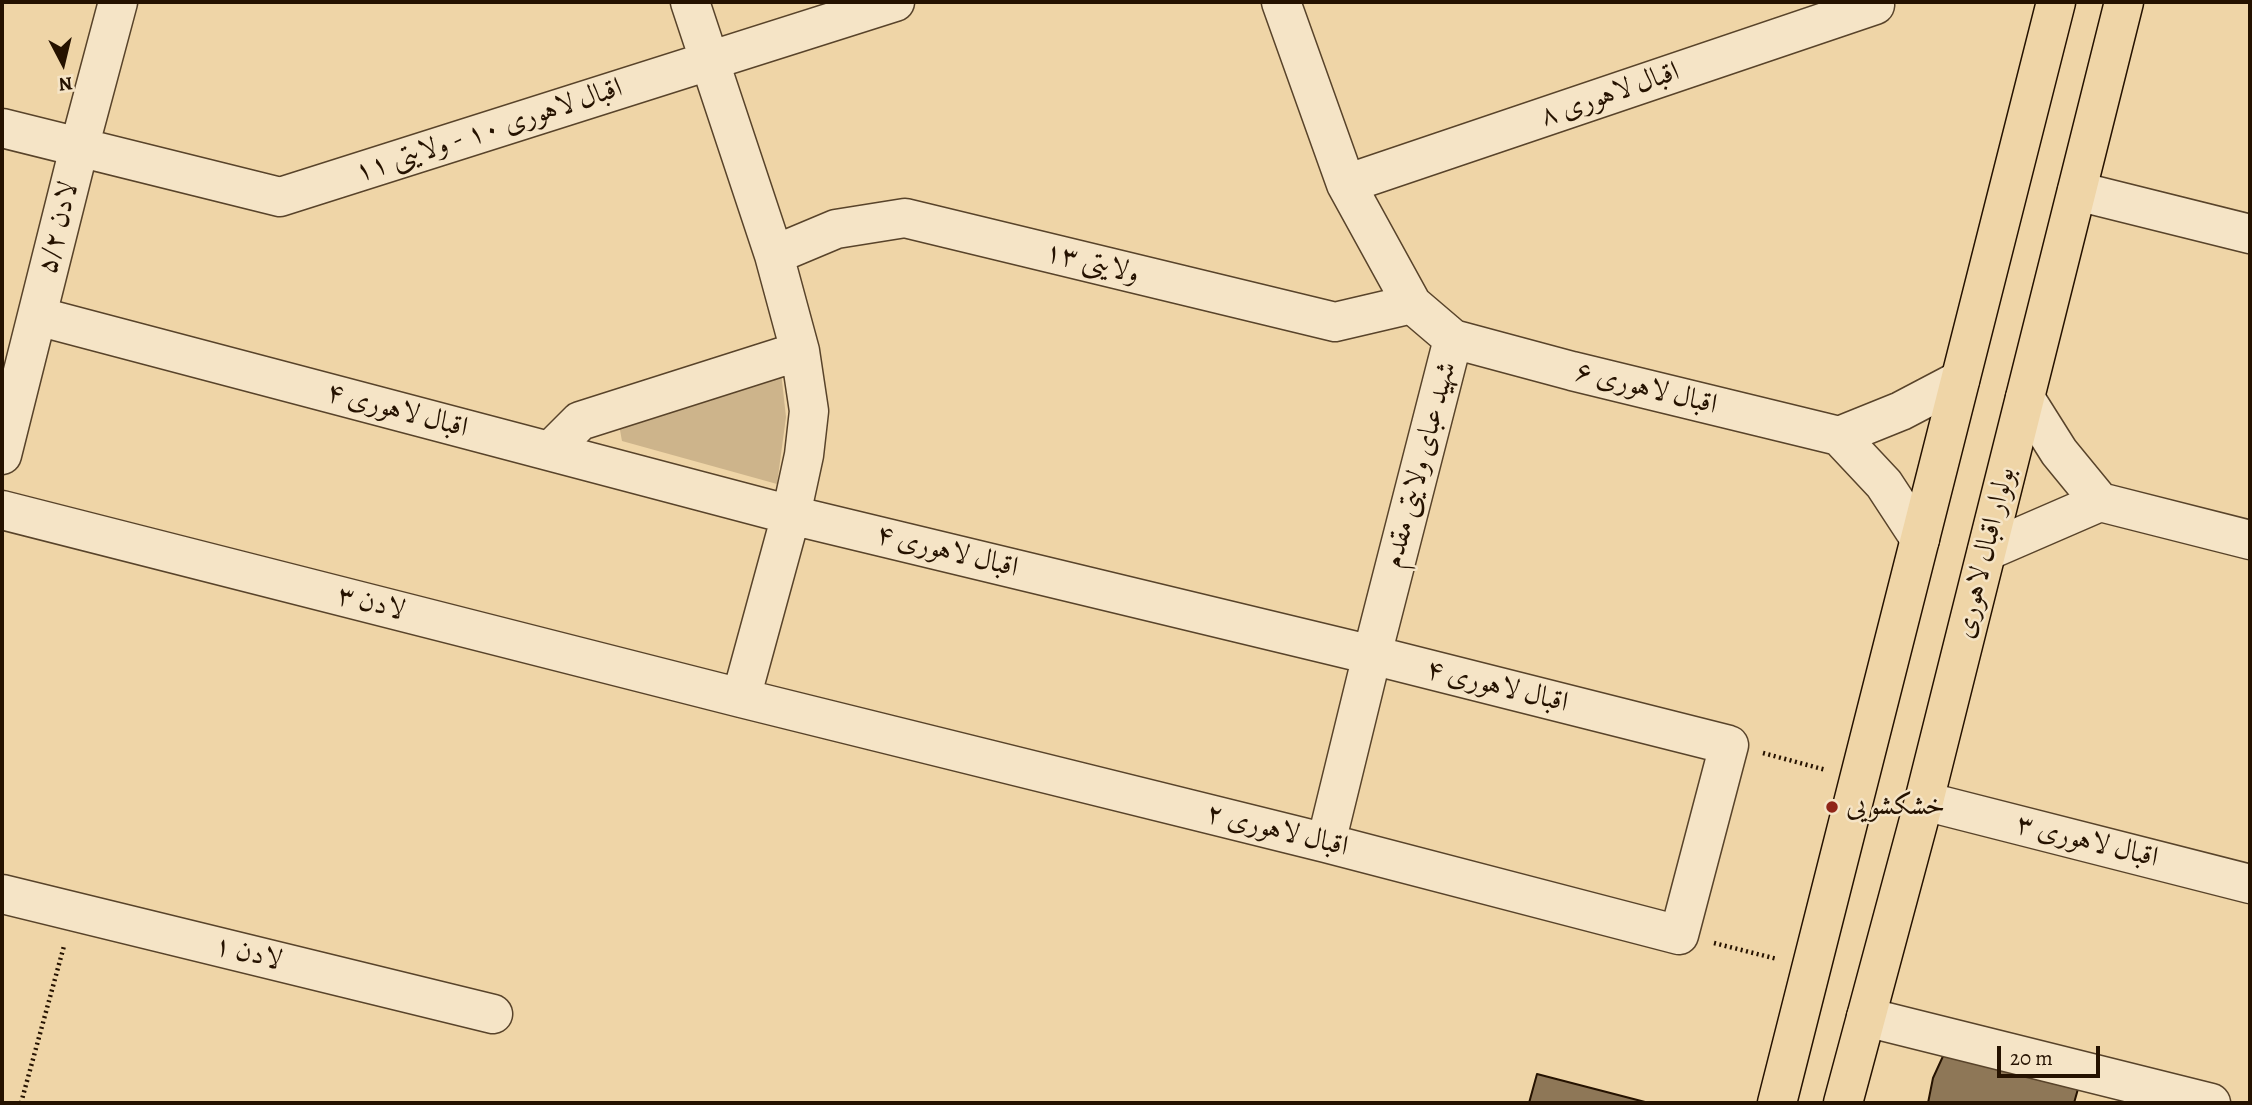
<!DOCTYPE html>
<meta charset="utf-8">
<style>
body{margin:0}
#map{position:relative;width:2252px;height:1105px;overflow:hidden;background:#efd5a7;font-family:Alegreya,serif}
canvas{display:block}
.frame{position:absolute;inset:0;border:4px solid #251200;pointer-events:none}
.north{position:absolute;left:28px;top:28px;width:70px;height:70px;-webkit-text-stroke:5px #f5e4c6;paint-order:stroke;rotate:173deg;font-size:19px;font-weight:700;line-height:28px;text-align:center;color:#251200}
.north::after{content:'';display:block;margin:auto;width:24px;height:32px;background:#251200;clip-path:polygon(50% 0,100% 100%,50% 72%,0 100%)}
.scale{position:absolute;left:1997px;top:1046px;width:103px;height:32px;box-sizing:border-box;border:4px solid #251200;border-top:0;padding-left:9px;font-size:21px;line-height:24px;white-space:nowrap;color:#251200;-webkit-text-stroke:5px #f5e4c6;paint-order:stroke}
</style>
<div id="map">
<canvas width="2252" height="1105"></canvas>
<div class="frame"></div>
<div class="north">N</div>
<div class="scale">20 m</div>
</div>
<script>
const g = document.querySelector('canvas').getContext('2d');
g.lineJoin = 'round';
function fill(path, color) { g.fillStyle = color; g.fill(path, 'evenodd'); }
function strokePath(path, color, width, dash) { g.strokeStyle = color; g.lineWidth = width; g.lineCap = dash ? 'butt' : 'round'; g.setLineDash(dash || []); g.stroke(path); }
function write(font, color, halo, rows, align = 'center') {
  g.font = font + ' Alegreya,Amiri,serif'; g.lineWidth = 5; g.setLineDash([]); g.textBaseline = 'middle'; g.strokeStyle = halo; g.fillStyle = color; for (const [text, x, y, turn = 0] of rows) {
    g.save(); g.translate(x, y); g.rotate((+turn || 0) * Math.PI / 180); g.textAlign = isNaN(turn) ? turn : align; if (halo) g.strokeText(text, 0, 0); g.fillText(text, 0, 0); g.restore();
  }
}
fill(new Path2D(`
 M781,372L786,417L777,484L622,441L618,419Z`), '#cdb48b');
const building = new Path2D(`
 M1944,1054L2082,1075L2074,1103H1928L1933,1078Z
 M1537,1074L1649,1103H1529Z`);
fill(building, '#8e7757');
strokePath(building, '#251200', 2);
const minor = new Path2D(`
 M690,2L774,255L800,351L809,411L804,455L791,515L741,698
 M1281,2L1346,184L1412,304L1453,339L1572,371L1839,436
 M2,128L280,197L895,2
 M1346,184L1875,5
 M2077,191L2250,234
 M774,255L836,229L905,218L1335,322L1412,304
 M2025,398L2059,452L2100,502
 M1839,436L1901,411L1960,380
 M1839,436L1884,484L1920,539
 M550,451L580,421L800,351
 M2,455L79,148L118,2
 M2,510L741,698L1326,843L1679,935L1729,745L1372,655L791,515L37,316
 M1987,551L2100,502L2250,540
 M1924,801L2250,884
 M1326,843L1372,655L1453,339
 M2,894L493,1014
 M1866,1017L2211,1103`);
const major = new Path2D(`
 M1777,1103L2056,2
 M1843,1103L1924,801L2124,2`);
strokePath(minor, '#58432a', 41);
strokePath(major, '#251200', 41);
strokePath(new Path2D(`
 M1763,753L1826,770
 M1714,943L1777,959
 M21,1103L64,946`), '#251200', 4.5, [2, 3.5]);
strokePath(minor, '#f5e4c6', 38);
strokePath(major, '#efd5a7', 38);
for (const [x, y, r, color] of [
 [1832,807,7,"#8f2418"]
]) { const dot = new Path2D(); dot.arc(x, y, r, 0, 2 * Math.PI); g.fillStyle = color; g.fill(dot); strokePath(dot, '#f5e4c6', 2.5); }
write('28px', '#251200', '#f5e4c6', [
 ["اقبال لاهوری ۸",1610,95,-19],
 ["اقبال لاهوری ۱۰ - ولایتی ۱۱",489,131,-18],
 ["لادن ۵/۲",59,228,-76],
 ["ولایتی ۱۳",1092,264,14],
 ["اقبال لاهوری ۶",1646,389,14],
 ["اقبال لاهوری ۴",397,411,15],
 ["شهید عبای ولایتی مقدم",1421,465,-75],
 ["اقبال لاهوری ۴",947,552,14],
 ["بولوار اقبال لاهوری",1986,553,-76],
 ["لادن ۳",371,604,14],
 ["اقبال لاهوری ۴",1497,687,14],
 ["اقبال لاهوری ۲",1277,831,14],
 ["اقبال لاهوری ۳",2087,842,14],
 ["لادن ۱",248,954,14]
]);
write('28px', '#251200', '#f5e4c6', [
 ["خشکشویی",1846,807]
], 'left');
</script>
